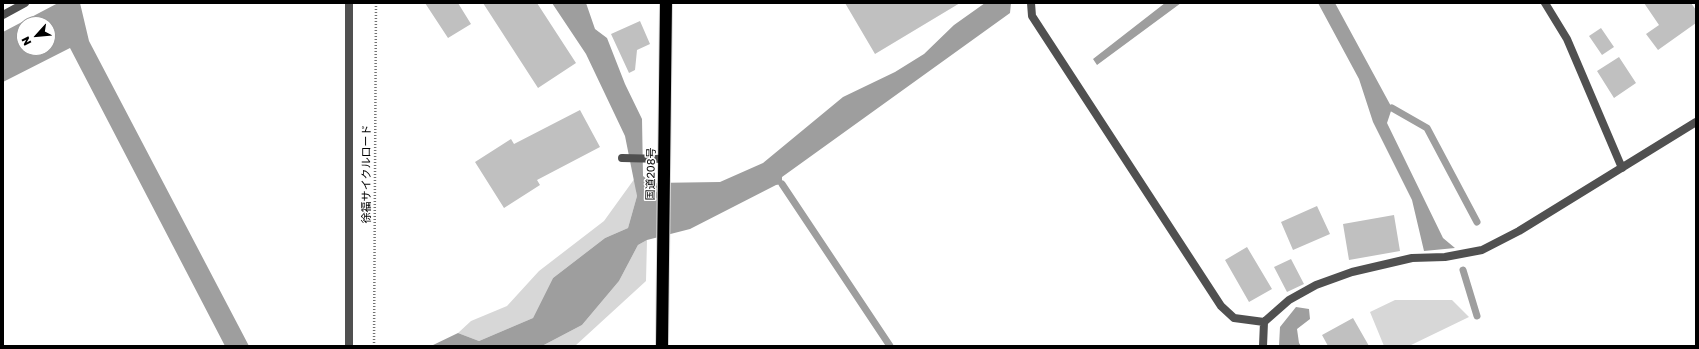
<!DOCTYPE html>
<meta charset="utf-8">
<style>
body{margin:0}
#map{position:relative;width:1699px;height:349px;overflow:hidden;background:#fff;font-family:"Golos Text",sans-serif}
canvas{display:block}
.frame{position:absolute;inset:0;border:4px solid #000;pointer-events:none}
.north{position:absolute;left:16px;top:16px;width:40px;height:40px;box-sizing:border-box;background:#fff;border:1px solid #999;border-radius:50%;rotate:243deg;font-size:11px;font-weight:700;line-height:16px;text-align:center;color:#000}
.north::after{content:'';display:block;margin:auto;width:14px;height:18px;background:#000;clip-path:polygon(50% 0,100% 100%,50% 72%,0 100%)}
</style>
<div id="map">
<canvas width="1699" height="349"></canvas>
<div class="frame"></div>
<div class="north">N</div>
</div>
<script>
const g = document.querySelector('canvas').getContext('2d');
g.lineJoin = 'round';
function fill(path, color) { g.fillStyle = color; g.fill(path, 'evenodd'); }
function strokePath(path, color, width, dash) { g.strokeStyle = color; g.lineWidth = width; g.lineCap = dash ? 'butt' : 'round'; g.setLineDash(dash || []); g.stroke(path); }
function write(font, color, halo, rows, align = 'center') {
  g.font = font + ' "Golos Text","Noto Sans JP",sans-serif'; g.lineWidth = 3; g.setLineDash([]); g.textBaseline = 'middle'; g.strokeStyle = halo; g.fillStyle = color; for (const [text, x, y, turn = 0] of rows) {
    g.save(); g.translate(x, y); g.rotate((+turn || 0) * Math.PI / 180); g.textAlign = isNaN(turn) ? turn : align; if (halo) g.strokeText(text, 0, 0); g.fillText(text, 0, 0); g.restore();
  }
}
fill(new Path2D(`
 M635,178L637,196L628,228L605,238L553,278L533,318L479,341L458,333L471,321L507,306L539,271L604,221Z
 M647,240L646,281L575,346H542L582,325L619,281L638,245Z
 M1395,300H1452L1469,317L1409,346H1384L1370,312Z`), '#d7d7d7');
fill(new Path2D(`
 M58,3H80L89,41L249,346H225L70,48L3,82V32ZM24,24H48V48H24Z
 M552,3H586L595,29L607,38L625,84L642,119L643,176L652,183L720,182L763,163L843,97L895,72L924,54L954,25L985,3H1011L1010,13L782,177V184L776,185L690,229L647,240L638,245L619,281L582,325L542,346H431L458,333L479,341L533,318L553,278L605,238L628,228L637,196L625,136L586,54Z
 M1165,3H1181L1097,65L1093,59Z
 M1318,3H1335L1392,108L1387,123L1443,238L1455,248L1424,251L1412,200L1373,122L1359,79Z
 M1296,307L1309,309L1310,319L1297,329L1299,343L1301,346H1279L1280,327Z`), '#9e9e9e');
strokePath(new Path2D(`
 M1392,108L1427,128L1477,222
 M782,184L890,346
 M1463,270L1477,316`), '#9e9e9e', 7);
fill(new Path2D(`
 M425,3H458L471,24L448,38Z
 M483,3H537L576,63L538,88Z
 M845,3H960L875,54Z
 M1644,3H1691L1696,10V23L1658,50L1646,34L1659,25Z
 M640,21L650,44L637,50L635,70L629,73L611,34Z
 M1601,28L1614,47L1602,55L1589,36Z
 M1619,57L1636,83L1614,98L1597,71Z
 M580,110L600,147L537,180L540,185L504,208L475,162L511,139L514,144Z
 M1317,206L1330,234L1293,250L1281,222Z
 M1394,215L1400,251L1349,260L1343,224Z
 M1247,247L1272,289L1249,302L1225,260Z
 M1291,259L1304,284L1287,292L1274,267Z
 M1353,318L1369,346H1328L1322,335Z`), '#c0c0c0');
const highway = new Path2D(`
 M662,346L666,3`);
strokePath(highway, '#dbdbdb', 14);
strokePath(new Path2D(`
 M374,346L376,3`), '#727272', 2.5, [1, 2]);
strokePath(new Path2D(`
 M1031,3L1032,16L1221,306L1234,318L1264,322
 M1545,3L1567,39L1622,168
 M3,15L25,3
 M622,158L664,159
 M349,346V3
 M1263,346L1264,322L1289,300L1316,285L1352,272L1412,258L1445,257L1482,250L1519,231L1696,122`), '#505050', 8);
strokePath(highway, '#000', 12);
write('11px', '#000', '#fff', [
 ["徐福サイクルロード",367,174,-90],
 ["国道208号",651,174,-89]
]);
</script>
